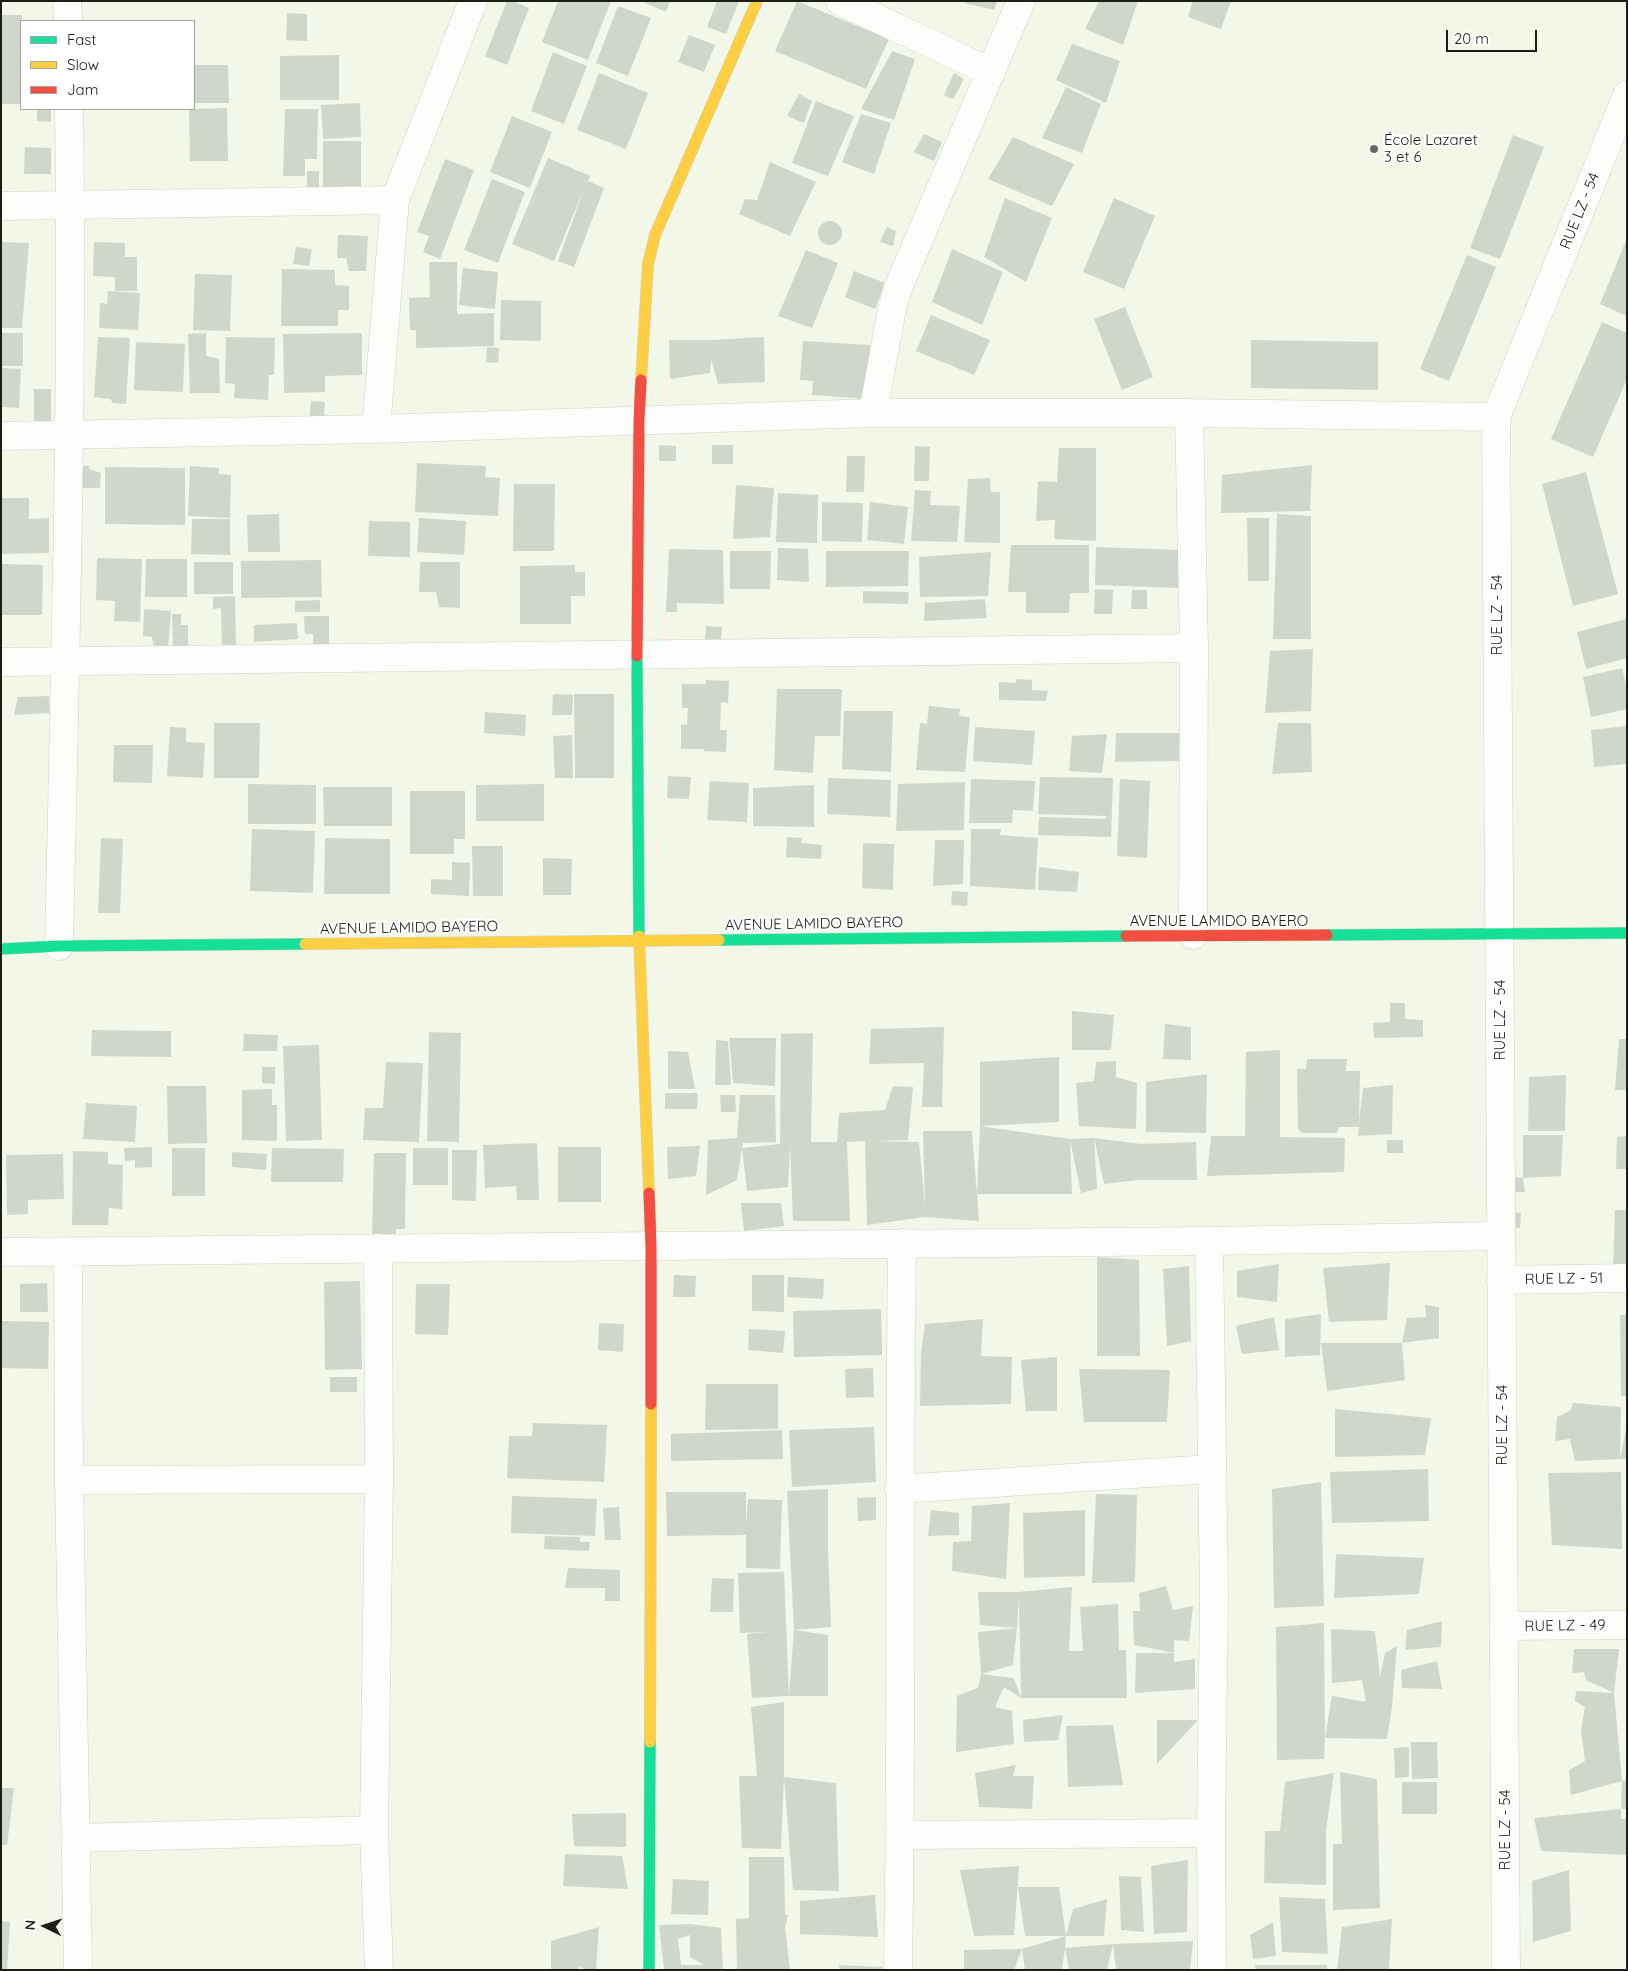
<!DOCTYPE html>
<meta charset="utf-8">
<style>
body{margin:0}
#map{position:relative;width:1628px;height:1971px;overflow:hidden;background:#f2f7e7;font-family:Quicksand,sans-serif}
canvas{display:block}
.frame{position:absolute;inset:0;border:2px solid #1b1e14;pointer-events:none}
.legend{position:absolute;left:20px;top:20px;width:175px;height:90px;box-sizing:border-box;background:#fff;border:1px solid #a4a5a1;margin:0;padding:6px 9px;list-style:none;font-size:15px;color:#1b1e14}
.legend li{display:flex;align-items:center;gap:10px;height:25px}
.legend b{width:25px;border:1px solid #a4a5a1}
.north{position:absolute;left:20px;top:1901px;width:50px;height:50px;-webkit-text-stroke:4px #fff;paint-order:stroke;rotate:274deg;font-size:14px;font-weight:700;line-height:20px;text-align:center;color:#1b1e14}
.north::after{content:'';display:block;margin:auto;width:18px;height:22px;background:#1b1e14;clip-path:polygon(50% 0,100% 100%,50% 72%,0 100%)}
.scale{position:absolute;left:1446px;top:30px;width:91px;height:22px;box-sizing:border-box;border:2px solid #1b1e14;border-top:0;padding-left:6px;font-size:15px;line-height:18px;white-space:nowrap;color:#1b1e14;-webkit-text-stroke:4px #fff;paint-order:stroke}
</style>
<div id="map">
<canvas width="1628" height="1971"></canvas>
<div class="frame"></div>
<ul class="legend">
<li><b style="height:6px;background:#16e098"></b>Fast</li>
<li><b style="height:6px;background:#ffcf43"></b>Slow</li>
<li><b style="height:6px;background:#f24e42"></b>Jam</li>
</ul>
<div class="north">N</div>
<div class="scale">20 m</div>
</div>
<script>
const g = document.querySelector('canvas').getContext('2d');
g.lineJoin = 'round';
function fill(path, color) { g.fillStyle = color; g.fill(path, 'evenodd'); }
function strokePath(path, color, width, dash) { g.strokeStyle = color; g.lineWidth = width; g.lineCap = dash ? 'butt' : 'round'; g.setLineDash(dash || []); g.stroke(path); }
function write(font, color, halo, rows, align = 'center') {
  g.font = font + ' Quicksand,sans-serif'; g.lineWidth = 4.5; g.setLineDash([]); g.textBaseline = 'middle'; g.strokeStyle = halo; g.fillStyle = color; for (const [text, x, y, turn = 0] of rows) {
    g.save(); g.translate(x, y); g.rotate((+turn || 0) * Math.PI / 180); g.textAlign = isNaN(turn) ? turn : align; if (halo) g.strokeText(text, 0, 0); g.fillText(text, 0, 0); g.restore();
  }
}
fill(new Path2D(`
 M507,1H513L529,8L507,65L485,56Z
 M558,1H611L588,60L542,42Z
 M641,1H670L666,12Z
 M717,1H739L726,34L707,27Z
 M797,1L889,39L866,89L775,51Z
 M966,1H997L994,10L965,3Z
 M1099,1H1138L1123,45L1085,29Z
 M1193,1H1231L1221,29L1188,17Z
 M618,6L651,18L628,76L596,63Z
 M287,13L307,14V41L286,40Z
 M1,15H22L21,104H1Z
 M689,35L715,45L704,72L678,62Z
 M1072,44L1120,61L1106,103L1056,80Z
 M892,51L915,59L894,120L861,109Z
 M553,52L587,66L564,124L531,111Z
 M339,55V100H280V56Z
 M194,65H228L229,103H194Z
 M599,73L648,93L626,149L577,130Z
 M954,73L964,79L953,99L944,95Z
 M1066,87L1101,104L1082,153L1042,138Z
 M799,94L812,101L804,123L787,116Z
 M816,101L854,116L828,176L792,163Z
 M360,103L361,137L323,139L321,105Z
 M227,108L228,161H190L189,109Z
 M37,109H51V122L37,121Z
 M285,109H318L317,159H305V176H283Z
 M861,114L891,123L874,174L842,162Z
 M512,116L552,132L530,188L490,172Z
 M924,134L942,142L934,161L914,152Z
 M1513,135L1544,147L1500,259L1470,248Z
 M1013,137L1074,164L1052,206L988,179Z
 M323,141H361V193H323Z
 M25,147L51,148V174H24Z
 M548,158L590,176L588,181L604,188L574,267L558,261L584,189L554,261L512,244Z
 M445,159L474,170L440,259L423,252L429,236L417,232Z
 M770,162L816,182L790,236L739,214L745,199L757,200Z
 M307,171H319V193H307Z
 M492,179L525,192L498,263L464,250Z
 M1005,198L1052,218L1026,282L984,257Z
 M1114,198L1155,216L1124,289L1083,272Z
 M818 233a12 12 0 1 1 24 0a12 12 0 1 1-24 0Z
 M887,227L896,231L893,246L880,242Z
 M338,235L368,236L366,271H349L346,258H337Z
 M1627,238V316L1600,304Z
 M1,242L29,243L22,328H1Z
 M94,242L125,243V257H137V291H115V277L93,276Z
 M296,247L312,249L309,266L293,264Z
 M952,249L1003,272L982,325L932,302Z
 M806,250L838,263L812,328L778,316Z
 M1467,255L1496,267L1449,381L1420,369Z
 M429,262H457V314L494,313V346L416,348V330H410L409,298L430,297Z
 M463,268L498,272L495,309L459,305Z
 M282,269L335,270V285L349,286V310H338V326H281Z
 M854,271L885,283L875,309L845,297Z
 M195,274L232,275L230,331L193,330Z
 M108,291L140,293L138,330L99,328L100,303L107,304Z
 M501,300L541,301V341L500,340Z
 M1125,307L1153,377L1122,390L1094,319Z
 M931,315L990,340L974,375L916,351Z
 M1602,322L1627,333V379L1593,457L1551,439Z
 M1,333H23V366H1Z
 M206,333V356L219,359L220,393H190L188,334Z
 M362,333V375L325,376V392L284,393L283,334Z
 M98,337L130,338L126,404L113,403L110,399L94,397Z
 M226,337L275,338L274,375H269L268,400L234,398L235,384L225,383Z
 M764,337L765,382L718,384L711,359L710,373L670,379L669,340H712Z
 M1251,340L1378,342V390L1251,388Z
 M803,341L870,345L867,399L812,395L813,381L800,380Z
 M136,342L185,344L183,392L134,390Z
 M487,347L499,348L498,363L486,362Z
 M1,368L21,369L19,408L1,407Z
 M34,389H51V423H34Z
 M311,401L325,402L324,419L309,422Z
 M659,445L676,446V461H659Z
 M712,445H733V464H712Z
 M915,446L930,447L929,481H914Z
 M1059,448H1096V541L1054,539L1055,520L1036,521L1038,481L1057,482Z
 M847,456H865L864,492H846Z
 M417,463L486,466L485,477L500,478L498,516L415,512Z
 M1312,465L1310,511L1221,513L1222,475Z
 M82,466H89V469L101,473L100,488H81Z
 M190,466L219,468V474L231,475L230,518L188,516Z
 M105,467L185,468V525L105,524Z
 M1586,472L1618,594L1573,606L1542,484Z
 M990,478L991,492H1000V543L964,542L968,479Z
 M514,484H555L554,551H513Z
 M736,485L774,488L770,537L733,539Z
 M915,490L931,491L930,505L960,506L957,542L911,541Z
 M778,493L818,495L817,543L776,542Z
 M1,498H29V519L49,518V553L1,554Z
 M822,502L863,503L862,542L822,541Z
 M870,502L908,507L904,544L867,540Z
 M279,514L280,552H248L247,515Z
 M1277,514L1311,516V639H1273Z
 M419,518L466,521L464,555L417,552Z
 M1247,518H1269V581H1248Z
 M192,519H230V555L191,554Z
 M369,521L410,522V557L368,556Z
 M1011,545H1089V593H1070L1069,613H1026V592H1008Z
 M1096,547L1181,550L1180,588L1095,585Z
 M778,548L808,549L809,582L777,580Z
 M669,549L723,550L724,604L677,603V612H666Z
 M730,551H771L770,589H730Z
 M826,551H909L908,586L826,587Z
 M991,552L988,596L920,597L919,557Z
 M97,558L142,559L140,622L114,621L115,601L96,600Z
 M146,559H187V597H145Z
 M321,560L322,597L241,598V561Z
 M194,562H233V594H194Z
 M420,562H460V608L439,607L436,592H419Z
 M1,564L43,565L42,615H1Z
 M575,565V572H585V596H571V624H520V566Z
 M1095,589L1113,590L1112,614H1094Z
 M1132,590H1147V609H1131Z
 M863,591L909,592L908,604L863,603Z
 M235,596L236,645H222L221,608L213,609V597Z
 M985,599L987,618L924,621L925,603Z
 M320,600V612H295V601Z
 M144,609L171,611L168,649L154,648L152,637L143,636Z
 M172,614H181V625H188V648L173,649Z
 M304,616H329V645H313V634H305Z
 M1626,619L1627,658L1586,669L1577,632Z
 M297,623L298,639L254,642V625Z
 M706,626L722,627L721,642L705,641Z
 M1313,649L1311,711L1265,713L1270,651Z
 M1622,668L1627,688V709L1591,717L1583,677Z
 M1016,679L1032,680V690L1048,691L1046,701L999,700V682L1016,683Z
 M706,680L729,681L728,703L721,702L720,730H727L726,752L704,751V749H681V724L687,725L688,708H682V684H706Z
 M777,689H842L840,736H815L813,773L774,770Z
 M553,694L573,695L572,715H552Z
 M574,694H614V778H575Z
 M49,696L50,713L14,715L18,697Z
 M929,706L960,709L959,716L970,717L965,772L916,770L920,723L927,724Z
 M844,711H893L891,772L842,769Z
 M485,712L526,715L525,736L484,733Z
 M214,723H260L259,778H214Z
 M1278,723H1311L1312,772L1272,774Z
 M1627,726V764L1594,767L1591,730Z
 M170,727L186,728V742L205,743L203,778L167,776Z
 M975,727L1035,731L1032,765L973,761Z
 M1116,733H1182L1180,761L1115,762Z
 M1107,734L1102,773L1069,771L1072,736Z
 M572,735L573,778H555L553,736Z
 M114,745H153L152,783L113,782Z
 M668,776L691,777L689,799L667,798Z
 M1040,777L1113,778L1111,837L1038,835L1039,817L1106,819V816L1038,814Z
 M828,778L891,780L890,817L827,814Z
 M971,779L1035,781L1033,811L1013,810L1012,823H969Z
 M1120,779L1150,781L1147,858L1117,856Z
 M710,781L749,783L747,822L707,820Z
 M965,782L964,830L896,831L898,784Z
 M248,784L316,785V824H248Z
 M544,784V821H476V785Z
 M814,785V827L753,826V788Z
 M323,787H392V826H324Z
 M410,791H465V839H454V854H410Z
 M252,829L315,831L313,893L250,891Z
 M971,829H1001L1000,835L1038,838L1035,890L970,886Z
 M787,837L802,838L801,843L822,845L821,859L786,857Z
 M101,838L123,839L120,913H98Z
 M325,838L390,839V894H324Z
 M935,840H964L963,884L933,886Z
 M863,843L894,844L893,890L862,888Z
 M472,846H503V896H473Z
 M543,858L572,859L571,895H543Z
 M452,862L470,863L469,896L431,894V879L452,880Z
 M1039,867L1079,872L1077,892L1038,890Z
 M952,891L968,892L967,906L951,905Z
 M1390,1003H1405V1019L1423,1020V1037L1374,1038L1373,1023L1390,1022Z
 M1072,1011L1114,1015L1111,1050H1072Z
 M1165,1024L1191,1027V1060L1163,1059Z
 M944,1027L942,1107H922L924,1063L869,1064L871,1029Z
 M92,1030L171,1031V1057L91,1056Z
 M429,1032L461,1033L459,1142L427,1141Z
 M813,1033L811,1142H837L839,1113L885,1110L893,1086L913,1087L908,1140L874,1141L919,1142L925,1208L923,1131H972L979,1221L925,1217L867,1225L865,1141L847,1142L850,1221H793L790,1146L788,1187L747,1191L742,1148L780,1144L781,1034Z
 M244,1034L278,1035L277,1051H243Z
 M729,1038H776L775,1086L733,1083Z
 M1619,1039H1627V1090H1615Z
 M716,1040L728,1041L731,1085H715Z
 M319,1045L322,1140L286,1141L283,1046Z
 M1280,1050V1137L1345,1138L1344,1172L1207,1176L1211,1136H1245L1246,1052Z
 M668,1051L688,1052L695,1089H668Z
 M1059,1057V1122L980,1126L1070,1139L1094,1138L1141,1144L1196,1142L1197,1180H1138L1104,1184L1094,1138L1097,1189L1081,1193L1070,1139L1072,1194H977L980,1126V1062Z
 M1307,1059H1347L1346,1071H1360L1359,1122L1363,1088L1393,1085L1392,1134L1358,1136L1359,1127H1339L1337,1133H1302L1298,1129L1297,1069H1306Z
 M1116,1061V1077L1137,1083L1136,1129L1079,1126L1076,1083L1094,1081L1096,1062Z
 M386,1062L423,1063L419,1142L363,1140L365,1108H383Z
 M262,1067H275V1084L262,1083Z
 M1207,1074L1206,1133L1146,1132V1082Z
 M1566,1075L1565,1131H1528L1529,1077Z
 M167,1086H206L207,1143L168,1144Z
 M272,1089V1105H277V1141L242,1140V1090Z
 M665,1093H698L697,1109H665Z
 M720,1095H735L736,1112H721Z
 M740,1095H775L776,1142L743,1143L737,1180L706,1195L708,1140L737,1138Z
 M86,1103L137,1106L135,1142L83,1139Z
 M1523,1135H1563L1561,1176L1523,1178Z
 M1627,1136V1169H1616L1617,1137Z
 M1387,1140H1403V1153H1387Z
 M537,1143L539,1200H517L516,1186L485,1188L483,1145Z
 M700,1146L696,1176L668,1179L667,1147Z
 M152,1147V1167L135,1168V1160L125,1161L124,1148Z
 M558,1147H601V1202H558Z
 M172,1148H205V1196H172Z
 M272,1148L344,1149L343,1182H271Z
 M413,1148H448V1185H413Z
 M452,1150H477L476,1201L452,1200Z
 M73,1151L108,1152V1164L123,1165L122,1209L109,1208L108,1225H72Z
 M232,1152L267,1154L266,1170L232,1167Z
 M374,1153H406L405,1229H396V1236L372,1235Z
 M63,1154L64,1199L28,1200V1214L7,1215L6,1155Z
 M1509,1176L1523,1178L1525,1192H1505Z
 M741,1203H781L784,1226L744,1231Z
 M1615,1210H1627V1270L1613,1269Z
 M1499,1211L1521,1213L1520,1228L1498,1226Z
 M1097,1257L1139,1260L1140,1356H1097Z
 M1390,1263L1387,1320L1329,1322L1323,1268Z
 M1279,1264L1277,1302L1237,1297V1271Z
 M1189,1266L1191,1341L1167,1346L1163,1269Z
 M674,1275L696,1276L695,1297H673Z
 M752,1275H784V1312L752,1311Z
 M788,1277L824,1279L823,1299L787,1297Z
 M360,1281L362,1369L325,1370L324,1282Z
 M47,1283L48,1312H20V1284Z
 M416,1284H450L448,1335L415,1334Z
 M1425,1305L1439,1307V1338L1402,1343L1407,1318L1426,1317Z
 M881,1309L882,1355L794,1357L793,1311Z
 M1321,1314L1320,1355L1285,1357V1319Z
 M1620,1315H1627V1396H1621Z
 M1274,1317L1279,1350L1242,1354L1236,1326Z
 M983,1319L981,1356L1012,1357L1011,1404L920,1406L921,1353L925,1324Z
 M1,1321L49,1322L48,1369L1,1368Z
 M599,1323L624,1324L623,1352L598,1350Z
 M749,1329L785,1331L783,1353L748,1350Z
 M1321,1343H1402L1405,1380L1327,1391Z
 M1057,1357V1411H1026L1021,1360Z
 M873,1368L874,1397L846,1398L845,1369Z
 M1079,1369L1170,1370L1167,1422H1084Z
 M330,1377H357V1392H330Z
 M706,1384H778V1429L705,1430Z
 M1573,1403L1621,1407L1620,1459L1575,1461L1570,1439L1555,1441L1557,1417L1570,1411Z
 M1335,1409L1431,1418L1425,1455L1335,1457Z
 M533,1423L607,1425L604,1482L507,1478L509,1436H532Z
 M874,1427L876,1482L792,1487L789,1430Z
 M1626,1429L1627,1459H1620Z
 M782,1430L783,1459L671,1461V1434Z
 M1428,1469L1429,1521L1332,1523L1330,1472Z
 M1621,1472L1622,1549L1552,1545L1548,1473Z
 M1321,1482L1324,1606L1274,1608L1272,1489Z
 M828,1489V1546L831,1627L794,1630L828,1635V1696H789L752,1698L747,1634L767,1632L740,1633L738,1573L784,1572L789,1696L794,1630L787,1491Z
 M666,1492H746V1526L748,1499L782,1500L780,1569L746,1568V1535L667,1536Z
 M1096,1494L1137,1495L1135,1582L1092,1583Z
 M512,1496L597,1499L595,1536L511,1533Z
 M876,1497V1520L858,1521L857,1498Z
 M1010,1503L1006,1579L952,1571L953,1542L971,1541L972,1506Z
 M619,1507L621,1540H605L603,1508Z
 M931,1510L959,1513V1535L928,1536Z
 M1085,1510V1576L1024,1578L1023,1513Z
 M545,1536L580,1537V1542H590L589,1551L544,1549Z
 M1336,1554L1424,1558L1419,1594L1334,1598Z
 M568,1568L620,1570V1601H605V1588H565Z
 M712,1578L734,1579L733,1612H710Z
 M1166,1586L1173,1610L1193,1606L1189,1641L1174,1640V1653L1134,1645L1133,1611H1140L1139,1593Z
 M1072,1587L1069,1651H1083L1080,1607L1118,1604L1119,1650H1126L1127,1698H1021L1004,1687L995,1707L1012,1711L1014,1744L956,1752L957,1696L978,1688L981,1674L1014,1678L1021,1698L1019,1596L1017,1628L980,1625L978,1592H1018Z
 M1442,1621L1441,1647L1405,1650L1407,1630Z
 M1324,1623L1325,1738L1332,1696L1366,1702L1362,1680L1332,1683L1331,1629L1375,1631L1380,1677L1385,1653L1397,1646L1392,1707L1387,1739L1325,1738L1324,1759L1277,1760L1276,1627Z
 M1017,1628L1013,1665L981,1674L978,1632Z
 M1574,1649H1619L1614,1693L1586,1680L1584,1672L1572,1673Z
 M1136,1653H1174V1662L1195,1659V1689L1135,1693Z
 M1437,1661L1442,1689L1402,1688L1401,1670Z
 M1576,1691L1614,1693L1622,1781L1571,1795L1569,1770L1585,1761L1581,1730L1585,1707L1575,1701Z
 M784,1702V1777L781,1849L742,1848L739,1776H757L751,1707Z
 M1063,1715L1058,1740L1024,1742L1023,1720Z
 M1157,1720H1198L1157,1764Z
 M1113,1725L1123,1785L1068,1787L1066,1726Z
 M1411,1742H1437L1438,1778L1412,1779Z
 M1409,1747V1777L1395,1778L1394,1748Z
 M1016,1765L1013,1776H1034L1032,1809L979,1807L975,1773Z
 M1340,1772L1377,1779L1380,1908L1333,1910V1844H1342Z
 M1334,1773L1326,1831V1885L1264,1883L1265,1831H1280L1285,1782Z
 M784,1777L836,1783L839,1891L793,1890Z
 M1627,1780V1809H1621L1622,1781Z
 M1402,1782H1437V1814H1402Z
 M1,1788H14L7,1845H1Z
 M1621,1809V1819H1627V1855L1541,1851L1534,1818Z
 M626,1813V1847L574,1846L572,1814Z
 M565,1854L622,1856L628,1889L563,1886Z
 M749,1857H784L785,1915H788L785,1927L790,1970H737L736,1919L749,1918Z
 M1188,1860L1187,1932L1154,1934L1151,1866Z
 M1019,1866L1014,1935L974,1936L960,1870Z
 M1569,1870L1571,1931L1533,1942L1532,1881Z
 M1119,1876L1141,1877L1144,1932L1121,1930Z
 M673,1879L709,1881L708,1915L671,1914Z
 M1018,1887H1059L1066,1936L1073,1909L1107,1899L1104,1936H1066L1065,1948L1113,1944L1107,1970H1069L1065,1948L1062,1970H1025L1022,1949L1066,1936H1025Z
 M875,1895L878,1937L800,1934V1901Z
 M1279,1897L1325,1899L1328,1954L1282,1952Z
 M1392,1919L1389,1970H1337L1342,1927Z
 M1,1921L10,1922L7,1970H1Z
 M1273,1922L1276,1956L1253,1959L1250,1935Z
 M690,1924L721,1928L723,1970H664L659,1925ZM690,1935V1957L704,1965H681L678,1939Z
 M599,1927L596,1970H587L578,1966L579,1970H551V1941Z
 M1193,1941L1190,1970H1116L1113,1944Z
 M1022,1949L1014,1970H964V1950Z
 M839,1965L882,1967V1970H840Z
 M1255,1965H1327V1970H1256Z`), '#cfd7cc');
const street = new Path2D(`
 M67,1L68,21
 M840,1L991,72
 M1,206L395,200
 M873,413L892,309L898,288L1021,1
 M1189,413L1194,648L1193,935
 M376,429L395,200L473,1
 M1,436L376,429L873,413H1189L1496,417
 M1,662L1194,648
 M59,946C65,667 73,388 69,109
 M1209,1241L1214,1597L1211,1833L1212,1970
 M378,1248L379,1479L374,1830L379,1970
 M1,1252L1209,1241L1501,1236
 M68,1252L69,1480L78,1970
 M1501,1280L1627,1278
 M69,1480L379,1479
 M899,1489L1211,1469
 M1504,1626L1627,1625
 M900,1835L1211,1833
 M76,1838L374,1830
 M898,1970C902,1728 899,1485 902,1243
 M1506,1970L1496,417L1627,95`);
const fast = new Path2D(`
 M637,656L639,936
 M1327,935L1627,933
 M719,940L1126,936
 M1,949L59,946L305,944
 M649,1970L650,1742`);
const slow = new Path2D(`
 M641,380L648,264L655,235L757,1
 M639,936L649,1193
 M305,944L719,940
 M650,1742L651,1404`);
const jam = new Path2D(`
 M637,656L639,420L641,380
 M1126,936L1327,935
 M649,1193L651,1246V1404`);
strokePath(street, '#cdd2c5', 29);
strokePath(fast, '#cdd2c5', 12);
strokePath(slow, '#cdd2c5', 12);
strokePath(jam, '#cdd2c5', 12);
strokePath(street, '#fdfefb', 28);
strokePath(fast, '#16e098', 11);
strokePath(slow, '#ffcf43', 11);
strokePath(jam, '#f24e42', 11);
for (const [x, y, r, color] of [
 [1374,149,5,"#666a5e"]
]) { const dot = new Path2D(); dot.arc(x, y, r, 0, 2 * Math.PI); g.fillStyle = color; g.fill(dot); strokePath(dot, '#fff', 2); }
write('15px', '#1b1e14', '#fff', [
 ["École Lazaret",1384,140],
 ["3 et 6",1384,157]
], 'left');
write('15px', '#1b1e14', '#fff', [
 ["RUE LZ - 54",1580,211,-68],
 ["RUE LZ - 54",1497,615,-90],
 ["AVENUE LAMIDO BAYERO",1219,921],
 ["AVENUE LAMIDO BAYERO",814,924,-1],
 ["AVENUE LAMIDO BAYERO",409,928,-1],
 ["RUE LZ - 54",1500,1020,-90],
 ["RUE LZ - 51",1564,1279,-1],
 ["RUE LZ - 54",1502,1425,-90],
 ["RUE LZ - 49",1565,1626,-1],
 ["RUE LZ - 54",1505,1830,-90]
]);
</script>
